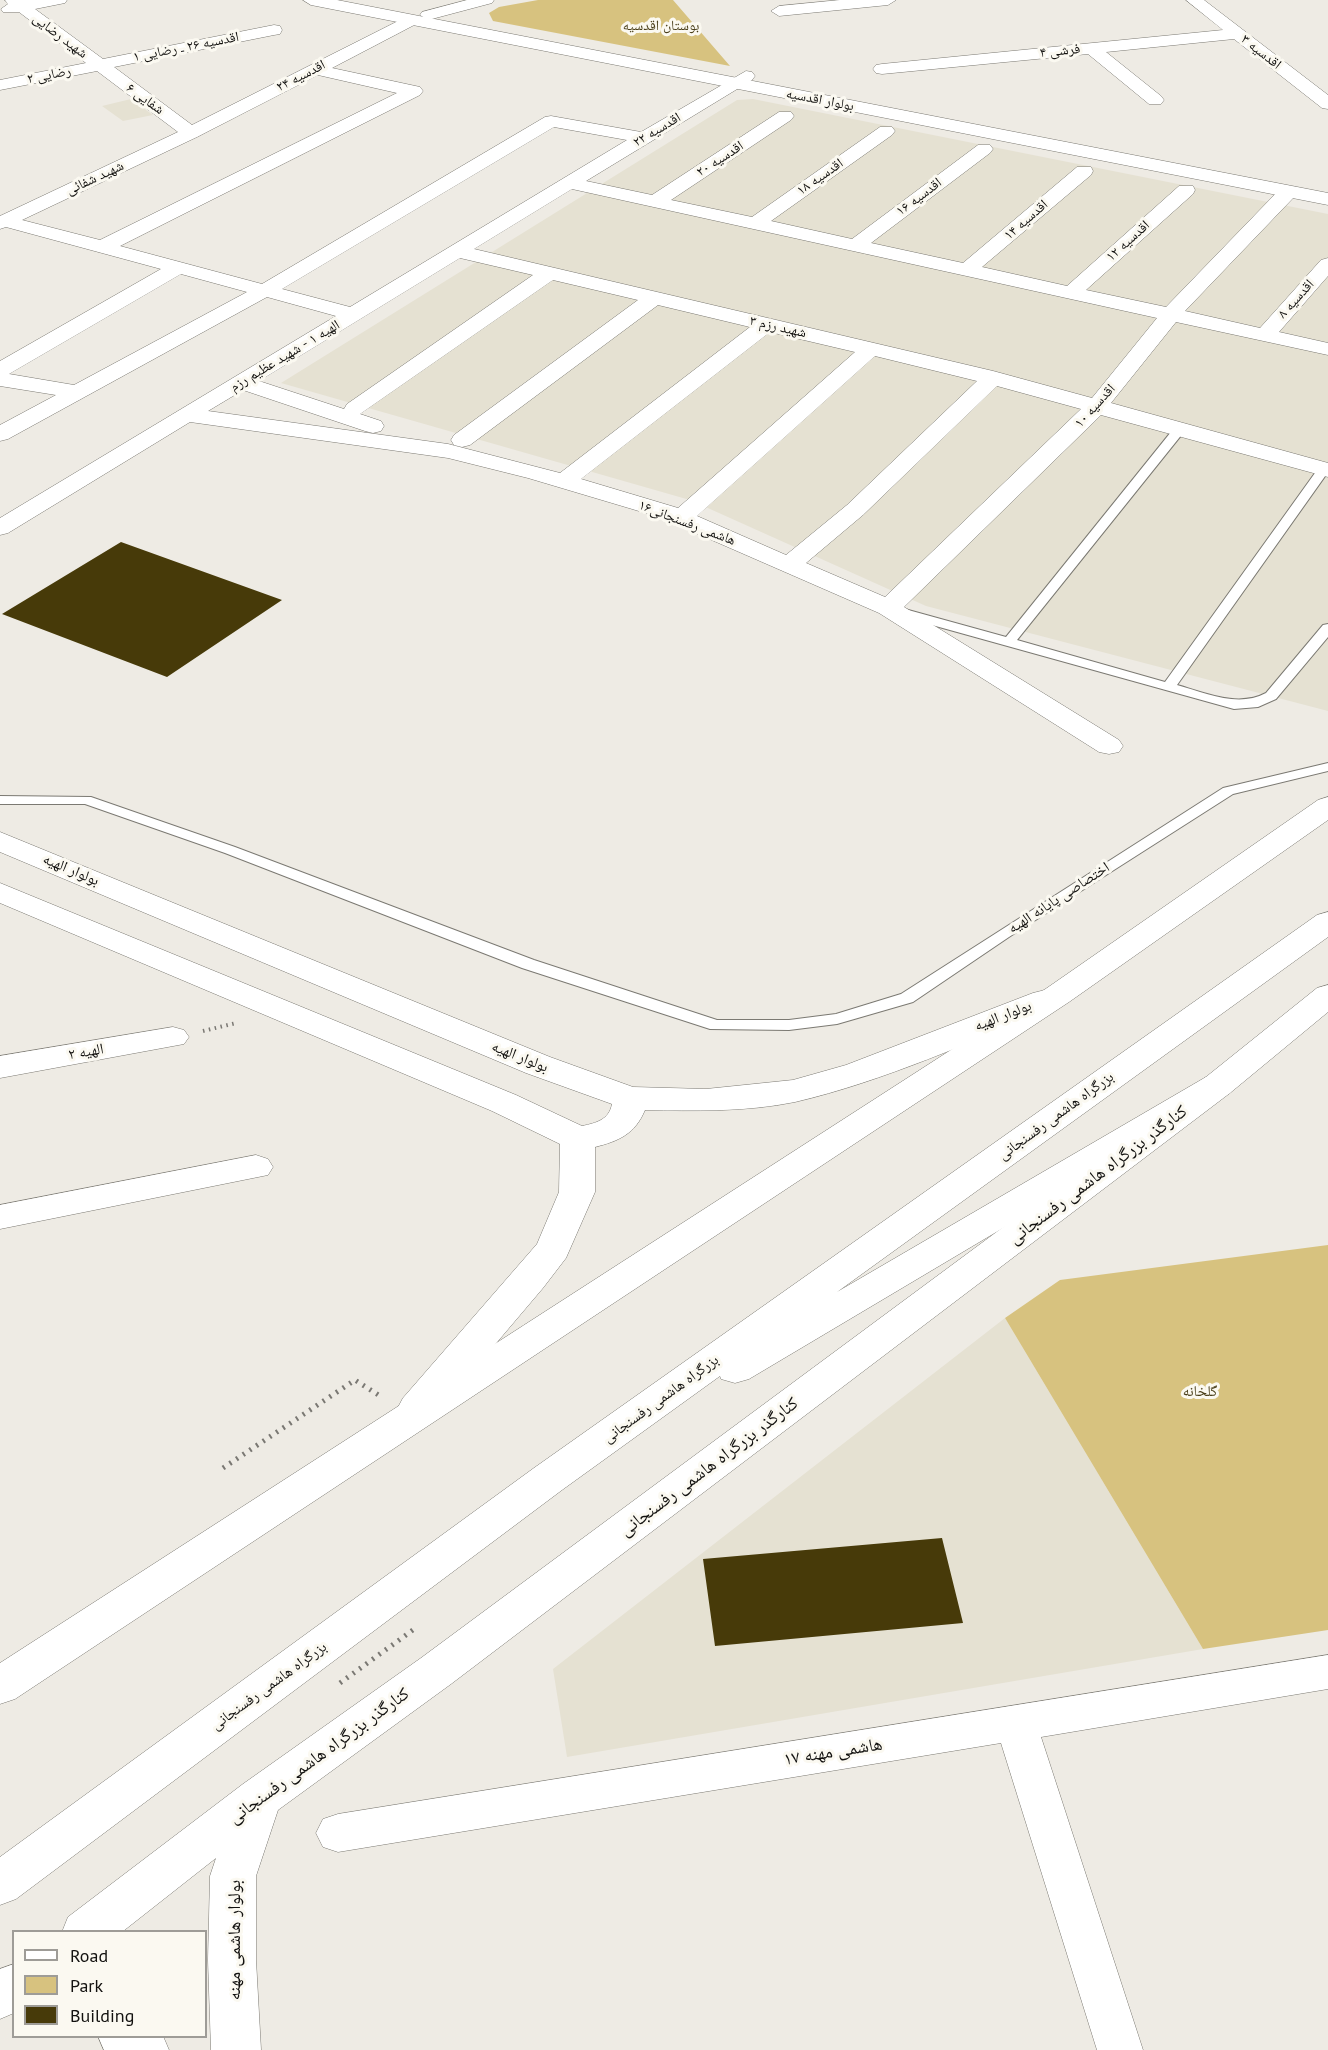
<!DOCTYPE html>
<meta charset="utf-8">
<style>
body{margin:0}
#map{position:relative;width:1328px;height:2050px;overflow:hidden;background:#eeebe4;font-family:"PT Sans",sans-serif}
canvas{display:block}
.legend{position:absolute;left:12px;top:1930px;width:195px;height:108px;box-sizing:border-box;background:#fbf9f1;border:2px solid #9e9c97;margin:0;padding:8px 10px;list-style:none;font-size:18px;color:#12110f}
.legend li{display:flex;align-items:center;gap:12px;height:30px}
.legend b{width:30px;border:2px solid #9e9c97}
</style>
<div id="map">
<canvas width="1328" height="2050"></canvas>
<ul class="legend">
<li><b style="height:8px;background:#fff"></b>Road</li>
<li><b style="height:16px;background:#d7c27f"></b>Park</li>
<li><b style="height:16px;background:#473a09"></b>Building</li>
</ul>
</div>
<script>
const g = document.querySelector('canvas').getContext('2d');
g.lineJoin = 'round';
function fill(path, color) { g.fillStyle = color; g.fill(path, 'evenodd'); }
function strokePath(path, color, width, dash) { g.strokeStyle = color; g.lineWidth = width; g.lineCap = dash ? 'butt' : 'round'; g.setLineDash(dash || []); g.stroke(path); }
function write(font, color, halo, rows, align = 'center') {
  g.font = font + ' "PT Sans","Noto Naskh Arabic",sans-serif'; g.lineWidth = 6; g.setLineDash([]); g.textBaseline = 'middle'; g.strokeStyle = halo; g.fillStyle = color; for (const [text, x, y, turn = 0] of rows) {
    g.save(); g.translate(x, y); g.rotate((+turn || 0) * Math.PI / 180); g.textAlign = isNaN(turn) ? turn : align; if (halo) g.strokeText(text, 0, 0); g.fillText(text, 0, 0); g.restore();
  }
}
fill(new Path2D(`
 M131,99L153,115L123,121L102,106Z
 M753,99L1328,214V711L926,606L690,500L281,383L737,100Z
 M1005,1318L1203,1649L567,1757L553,1669Z`), '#e5e1d2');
fill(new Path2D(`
 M538,0H673L730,66L493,21L489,13L499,7Z
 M1328,1245V1630L1203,1649L1005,1318L1060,1280Z`), '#d7c27f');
fill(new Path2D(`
 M121,542L282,600L167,677L2,614Z
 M942,1538L963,1623L715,1646L703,1559Z`), '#473a09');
const lane = new Path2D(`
 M1179,426L1183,427V433L1017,640L1165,682L1320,466H1328V472L1177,685C1206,693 1238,708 1266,693L1323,625L1328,624V637L1276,699L1258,707L1234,709L896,615L894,612L901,608L1006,637L1175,427Z
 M1328,763V771L1233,794L1009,937L913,1002L837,1024L789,1030L710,1029L522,968L225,853L85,804H0V796L91,797L235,847L534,960L717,1020H789L836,1014L901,994L1223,788Z`);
const street = new Path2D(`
 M5,0H67L65,3L35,9L103,59L274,25L280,26L282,30L280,34L274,35L114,67L192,125L406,17H418L420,20L418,23L332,68L420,87L423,91L420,95L120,246L262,284L545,117L551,116L641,132L746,71L752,72L755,76L752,80L586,181L652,195L779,112H791L794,116L791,120L671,200L752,217L880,127H892L895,131L892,135L771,221L852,239L978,145H990L993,149L990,153L871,243L963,263L1077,167H1091L1093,171L1091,175L982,267L1067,286L1179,186H1193L1195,190L1193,194L1086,290L1166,307L1282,187H1296L1298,191L1296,195L1185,311L1260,328L1321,260L1328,258V276L1279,332L1328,343V355L1176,322L1111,403L1328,463V477L1101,415L904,607L1119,740L1123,746L1119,752L1109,754L1099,752L879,613L659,517L528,478L448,458L190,422L8,533L0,535V518L336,316L267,297L8,439L0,441V425L56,395L0,386V361L161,269L6,227L0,229V216L178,132L97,71L0,90V80L86,63L19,12H3L1,9L8,4ZM318,75L397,93L100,240L22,220L197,137ZM554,127L627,140L350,307L282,289ZM572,189L1157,318L1092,398L993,371L474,249ZM460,258L533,275L347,404L344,409L259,381ZM181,274L247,292L74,385L9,374ZM553,280L638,300L454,435L451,440L454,445L462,447L470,445L658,305L750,327L560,473L448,444L208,411L243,390L365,431L373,433L381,431L384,426L381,421L360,414ZM770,332L855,352L678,508L581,479ZM875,356L977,381L847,505L786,555L697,516ZM997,386L1081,409L885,597L806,563L863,515Z
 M467,0H494L492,3L428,20L420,15L422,12Z
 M840,0H896L888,5L779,16L771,11L779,6Z
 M1186,0H1204L1328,95V109L1322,108L1234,39L1106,52L1161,96L1164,100L1161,104H1149L1088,54L882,74L876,73L873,69L876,65L882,64L1223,30Z
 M173,1027L184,1030L189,1037L184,1044L0,1078V1056Z
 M256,1155L268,1159L273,1167L268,1175L0,1229V1205Z
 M1328,1655V1689L1041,1737L1143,2050H1097L1001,1743L338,1852L323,1847L316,1833L323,1819L338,1814Z`);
const secondary = new Path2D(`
 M303,0H337L1328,193V205L311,5Z
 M0,832L550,1057L633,1087L706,1089L793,1080L846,1065L1033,993L1045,990L1057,993L1061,1000L1057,1007C971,1041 885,1081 795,1102C747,1112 693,1111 645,1110C635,1134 619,1141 595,1147V1192L566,1258L543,1288L431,1420L417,1424L403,1420L397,1409L403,1398L537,1244L559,1192L560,1144L492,1111L0,903V883L516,1095L582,1126C596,1123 609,1120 612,1104L526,1073L0,852Z
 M1328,985V1012L1230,1093L451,1684L278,1810L256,1876V1960L261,2050H211L208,1960L210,1876L216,1858L122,1932H62L68,1917L243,1784L421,1658L1206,1077L1317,988Z
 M14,1964V2013L0,2019V1969Z
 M98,2036H163L169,2050H104Z`);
const highway = new Path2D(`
 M1328,797V820L1069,1002L15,1699L0,1704V1663L1047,988L1318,800Z
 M1328,912V937L837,1292L1206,1077L1218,1074L1230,1077L1235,1085L1230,1093L749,1379L735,1383L721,1379L720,1376L562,1490L16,1899L0,1905V1857L534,1468L1317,915Z`);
strokePath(lane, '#7b7972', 2);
strokePath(street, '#7b7972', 1);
strokePath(secondary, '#7b7972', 1);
strokePath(highway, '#7b7972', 1);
strokePath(new Path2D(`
 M203,1031L236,1023`), '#7a7873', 4, [1.5, 4.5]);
strokePath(new Path2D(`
 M223,1468L355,1380L380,1396
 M340,1683L417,1627`), '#7a7873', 5, [2, 6]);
fill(lane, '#fff');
fill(street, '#fff');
fill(secondary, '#fff');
fill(highway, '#fff');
write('14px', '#493e19', '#fbf9f1', [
 ["بوستان اقدسیه",661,26]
]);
write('14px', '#12110f', '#fbf9f1', [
 ["شهید رضایی",60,36,37],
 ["اقدسیه ۲۶ ـ رضایی ۱",186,47,-11],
 ["فرشی ۴",1060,51,-6],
 ["اقدسیه ۳",1261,52,38],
 ["رضایی ۲",49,75,-11],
 ["اقدسیه ۲۴",301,76,-27],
 ["شفایی ۶",145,99,36],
 ["بولوار اقدسیه",820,100,11],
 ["اقدسیه ۲۲",657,130,-31],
 ["اقدسیه ۲۰",720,159,-33],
 ["اقدسیه ۱۸",820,177,-35],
 ["شهید شفائی",95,178,-25],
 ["اقدسیه ۱۶",919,197,-37],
 ["اقدسیه ۱۴",1026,220,-41],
 ["اقدسیه ۱۲",1128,241,-42],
 ["اقدسیه ۸",1296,299,-48],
 ["شهید رزم ۳",778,327,13],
 ["الهیه ۱ - شهید عظیم رزم",285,356,-31],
 ["اقدسیه ۱۰",1095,406,-48],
 ["هاشمی رفسنجانی۱۶",687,523,21]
]);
write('15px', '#12110f', '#fbf9f1', [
 ["بولوار الهیه",71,870,23],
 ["اختصاصی پایانه الهیه",1059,898,-33],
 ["بولوار الهیه",1003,1016,-21],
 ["الهیه ۲",86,1052,-10],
 ["بولوار الهیه",520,1057,22],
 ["بزرگراه هاشمی رفسنجانی",1056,1116,-36],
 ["بزرگراه هاشمی رفسنجانی",661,1399,-36],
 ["بزرگراه هاشمی رفسنجانی",269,1686,-36]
]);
write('15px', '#493e19', '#fbf9f1', [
 ["گلخانه",1200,1392]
]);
write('18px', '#12110f', '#fbf9f1', [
 ["کنارگذر بزرگراه هاشمی رفسنجانی",1098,1175,-37],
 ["کنارگذر بزرگراه هاشمی رفسنجانی",709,1467,-37],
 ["هاشمی مهنه ۱۷",833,1752,-9],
 ["کنارگذر بزرگراه هاشمی رفسنجانی",319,1756,-36],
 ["بولوار هاشمی مهنه",235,1940,-90]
]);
</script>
